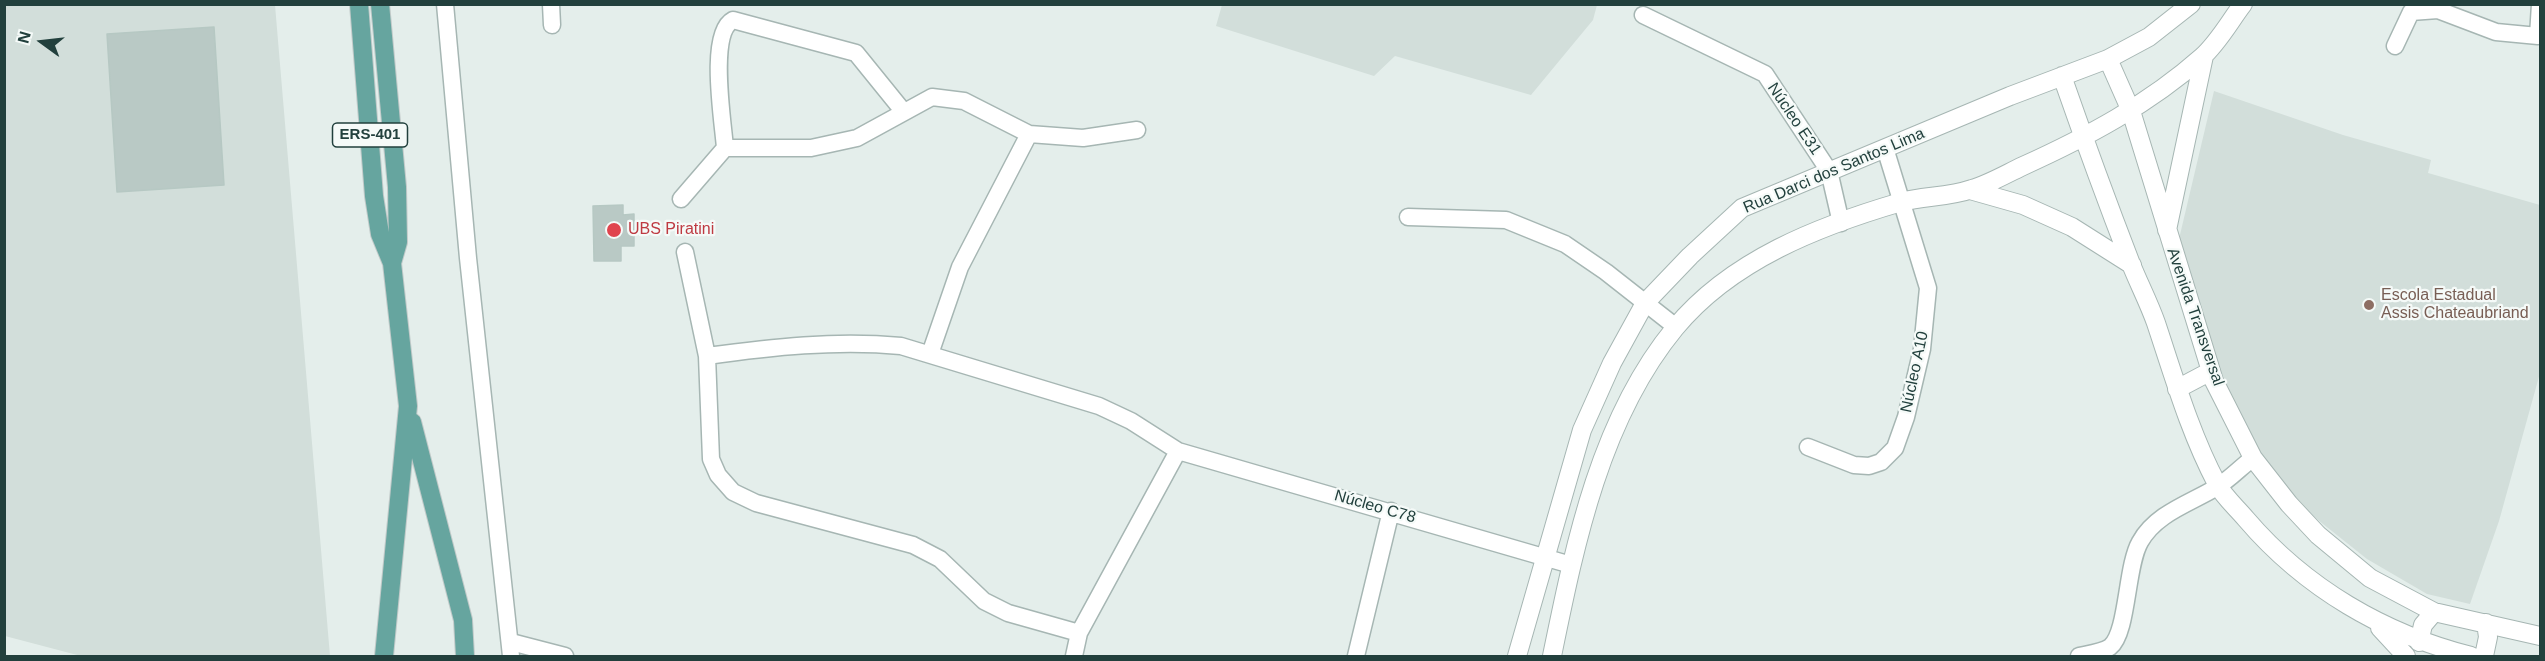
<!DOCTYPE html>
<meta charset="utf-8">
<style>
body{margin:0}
#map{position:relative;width:2545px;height:661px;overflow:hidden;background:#e4eeeb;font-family:Helvetica,sans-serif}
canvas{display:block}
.frame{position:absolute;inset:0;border:6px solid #22403d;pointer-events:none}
.north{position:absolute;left:12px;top:12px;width:60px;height:60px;-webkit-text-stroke:4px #f5faf8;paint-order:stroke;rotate:285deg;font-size:16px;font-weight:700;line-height:24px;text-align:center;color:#22403d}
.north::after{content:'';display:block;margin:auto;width:21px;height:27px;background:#22403d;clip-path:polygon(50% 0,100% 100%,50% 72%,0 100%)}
</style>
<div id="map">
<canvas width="2545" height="661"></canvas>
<div class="frame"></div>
<div class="north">N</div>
</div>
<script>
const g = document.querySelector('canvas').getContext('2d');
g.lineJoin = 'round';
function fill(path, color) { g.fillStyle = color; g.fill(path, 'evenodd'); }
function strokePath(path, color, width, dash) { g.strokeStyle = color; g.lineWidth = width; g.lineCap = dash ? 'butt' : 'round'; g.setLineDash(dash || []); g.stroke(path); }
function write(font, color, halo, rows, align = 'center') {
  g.font = font + ' Helvetica,sans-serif'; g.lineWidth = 4.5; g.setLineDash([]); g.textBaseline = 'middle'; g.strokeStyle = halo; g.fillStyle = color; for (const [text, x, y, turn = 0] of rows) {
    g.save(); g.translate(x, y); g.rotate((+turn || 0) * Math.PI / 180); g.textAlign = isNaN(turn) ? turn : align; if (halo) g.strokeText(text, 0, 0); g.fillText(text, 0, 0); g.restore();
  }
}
fill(new Path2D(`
 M5,5H275L330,656H81L5,636Z
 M1222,5V4L1597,5L1593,20L1531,95L1395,56L1374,76L1216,26Z
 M2214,91L2343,135L2431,160L2428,173L2540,205V373L2499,521L2470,604L2427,594L2367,559L2308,512L2257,451L2217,372L2179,239Z`), '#d2deda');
const building = new Path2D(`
 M214,27L224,185L117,192L107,34Z
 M623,205V215L634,214V246H621V261H594L593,206Z`);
fill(building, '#b9c9c5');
strokePath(building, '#b6c8c3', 1.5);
const minor = new Path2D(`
 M445,4L468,258L511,656
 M551,4L552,25
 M1643,15L1765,74L1829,171L1841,223
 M2395,46L2411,12L2438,10L2496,32L2538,36L2540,4
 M725,148C723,121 708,33 733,20L856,53L903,111
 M681,199L725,148H811L857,138L932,97L964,101L1029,134L1083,138L1137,130
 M1408,217L1506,220L1565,244L1606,272L1676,327
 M685,252L707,356L711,459L718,475L733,492L756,503L913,545L940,559L984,601L1008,613L1079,633
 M930,354L960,267L1029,134
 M707,356C772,347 836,340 901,346L1099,406L1131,421L1178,451L1571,565
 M1808,447L1854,465L1869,466L1881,462L1895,448L1906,417L1922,349L1928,288L1885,148
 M511,642L565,656
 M1074,656L1079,633L1178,451
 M1356,656L1391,511
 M2079,656C2088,654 2103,652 2110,647C2128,633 2126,566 2140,542C2156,513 2191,503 2217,487C2230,479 2241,467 2253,458`);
const tertiary = new Path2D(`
 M2108,59L2131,111L2214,381L2253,458L2289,504L2318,535L2370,578L2434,612L2540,636
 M2062,76C2084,139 2107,202 2131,264C2139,284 2149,303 2156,323C2174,377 2190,433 2217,484C2224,497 2237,508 2246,519C2305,588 2384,634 2471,656
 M1970,190L2023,205L2072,227L2132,265
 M2167,230L2204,56
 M2177,389L2211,371
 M2380,628L2406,656
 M2419,642L2423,625L2434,612
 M1517,656L1582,430L1612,363L1645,303L1690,256L1742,208L2010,96L2108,59L2149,37L2191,4
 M1552,656C1575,544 1600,419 1675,328C1731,260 1819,226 1901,202C1924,196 1949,197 1972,189C1989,184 2006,174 2023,166C2087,137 2149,104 2202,57C2218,43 2230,21 2243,4
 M2484,656L2488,637L2486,623`);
const primary = new Path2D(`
 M359,4L374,196L380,234L392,263L408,406L384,656
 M380,4L397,187L398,242L392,263
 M412,422L463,620L465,656`);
strokePath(minor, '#a6b6b3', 19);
strokePath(tertiary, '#a6b6b3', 20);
strokePath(primary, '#c1cac9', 20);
strokePath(minor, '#fff', 16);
strokePath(tertiary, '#fff', 18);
strokePath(primary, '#66a59f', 18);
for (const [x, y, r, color] of [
 [614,230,8,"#e0444e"],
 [2369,305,6,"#8d6e63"]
]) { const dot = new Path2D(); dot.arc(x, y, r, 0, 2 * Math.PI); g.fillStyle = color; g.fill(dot); strokePath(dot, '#f5faf8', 2); }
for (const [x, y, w] of [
 [370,135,75]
]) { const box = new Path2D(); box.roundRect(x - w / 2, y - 12, w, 24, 4.5); g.fillStyle = '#f5faf8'; g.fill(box); strokePath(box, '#22403d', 1.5); }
write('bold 15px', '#22403d', null, [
 ["ERS-401",370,135]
]);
write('16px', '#22403d', '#f5faf8', [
 ["Núcleo E31",1794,119,56],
 ["Rua Darci dos Santos Lima",1834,171,-23],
 ["Avenida Transversal",2195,317,71],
 ["Núcleo A10",1915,372,-78],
 ["Núcleo C78",1375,507,16]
]);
write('16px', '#be3a42', '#f5faf8', [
 ["UBS Piratini",628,230]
], 'left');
write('16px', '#785e54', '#f5faf8', [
 ["Escola Estadual",2381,296],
 ["Assis Chateaubriand",2381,314]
], 'left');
</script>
